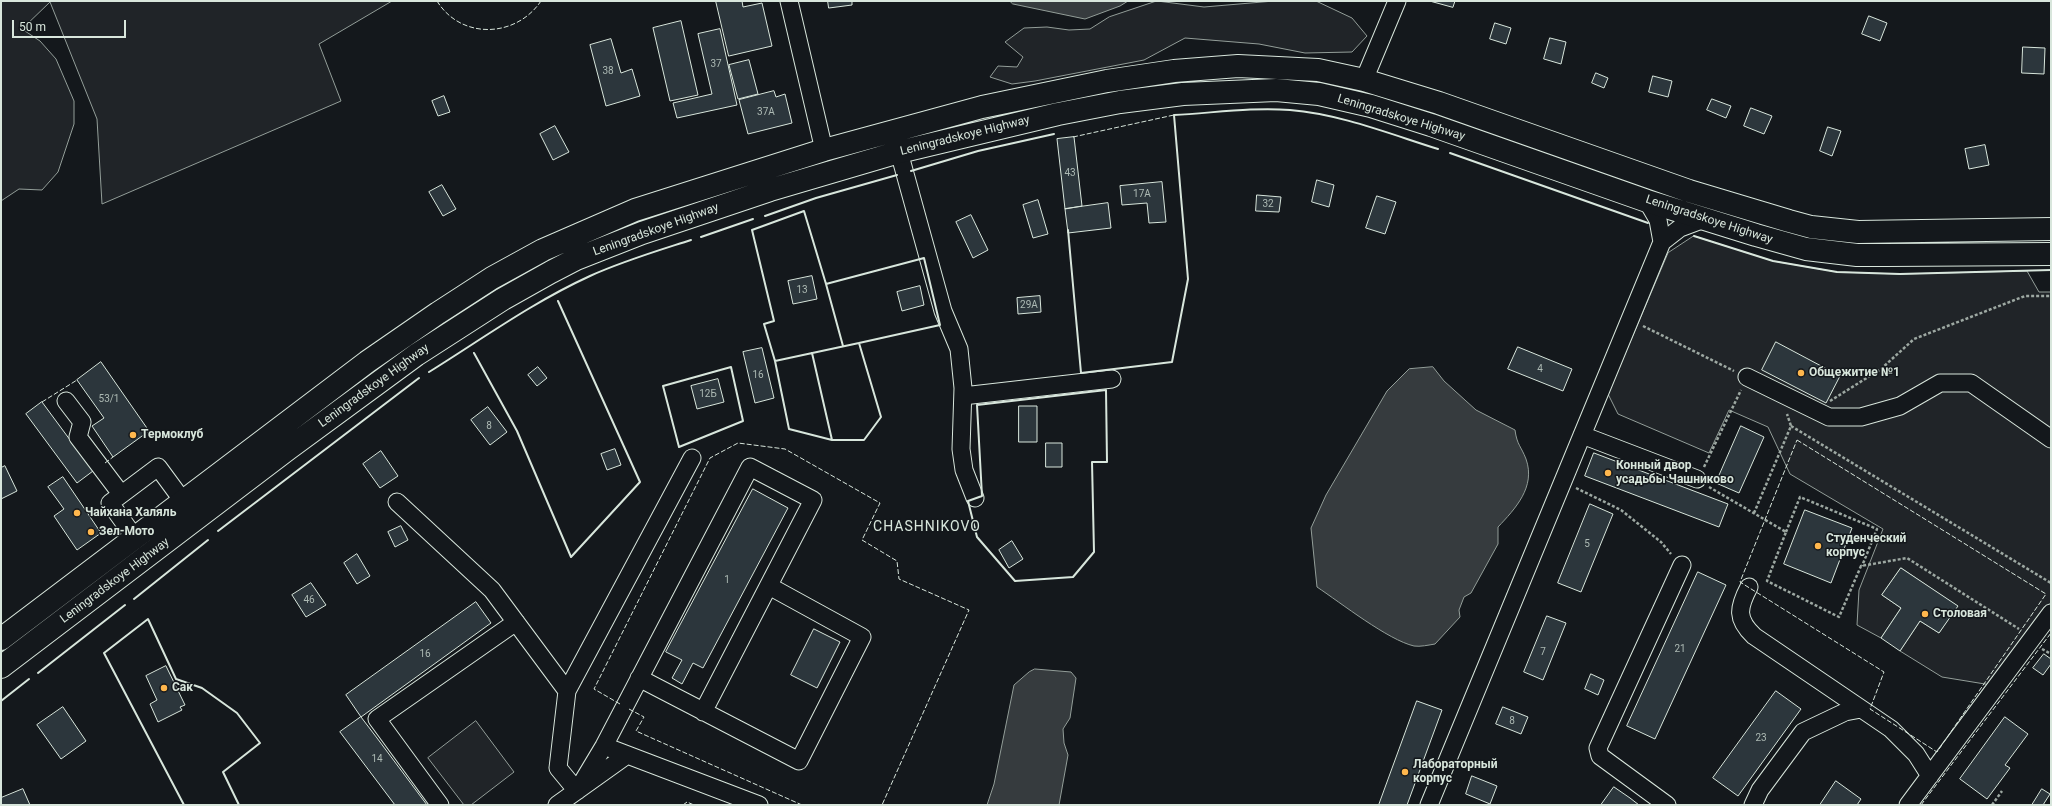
<!DOCTYPE html>
<meta charset="utf-8">
<style>
body{margin:0}
#map{position:relative;width:2052px;height:806px;overflow:hidden;background:#14181c;font-family:Roboto,sans-serif}
canvas{display:block}
.frame{position:absolute;inset:0;border:2px solid #d8e6dc;pointer-events:none}
.scale{position:absolute;left:12px;top:20px;width:114px;height:18px;box-sizing:border-box;border:2px solid #d8e6dc;border-top:0;padding-left:5px;font-size:12px;line-height:14px;white-space:nowrap;color:#d8e6dc;-webkit-text-stroke:3px #14181c;paint-order:stroke}
</style>
<div id="map">
<canvas width="2052" height="806"></canvas>
<div class="frame"></div>
<div class="scale">50 m</div>
</div>
<script>
const g = document.querySelector('canvas').getContext('2d');
g.lineJoin = 'round';
function fill(path, color) { g.fillStyle = color; g.fill(path, 'evenodd'); }
function strokePath(path, color, width, dash) { g.strokeStyle = color; g.lineWidth = width; g.lineCap = dash ? 'butt' : 'round'; g.setLineDash(dash || []); g.stroke(path); }
function write(font, color, halo, rows, align = 'center') {
  g.font = font + ' Roboto,sans-serif'; g.lineWidth = 3; g.setLineDash([]); g.textBaseline = 'middle'; g.strokeStyle = halo; g.fillStyle = color; for (const [text, x, y, turn = 0] of rows) {
    g.save(); g.translate(x, y); g.rotate((+turn || 0) * Math.PI / 180); g.textAlign = isNaN(turn) ? turn : align; if (halo) g.strokeText(text, 0, 0); g.fillText(text, 0, 0); g.restore();
  }
}
const green = new Path2D(`
 M1,1H392L319,44L341,101L102,204L97,119L50,2L22,29L40,41L56,59L74,101V124L58,172L42,190L19,189L1,201Z
 M1157,1L1204,7L1274,1H1316L1352,18L1367,36L1352,52L1305,53L1259,44L1185,38L1144,60L1035,81L1012,84L990,77L998,66L1017,67L1023,57L1005,42L1024,28L1047,27L1069,30L1090,29L1109,17Z
 M1694,236L1773,261L1837,272L1900,274L2027,271L2039,292H2051V605L1991,685L1942,677L1900,651L1920,621L1939,633L1957,606L1901,568L1882,595L1901,608L1881,638L1857,625L1859,590L1883,529L1790,474L1768,427L1729,410L1709,453L1618,414L1608,394L1668,253Z
 M476,721L514,772L471,805H464L428,758Z`);
fill(green, '#202428');
strokePath(green, '#939e99', 1);
const water = new Path2D(`
 M1010,1H1128L1120,6L1085,19L1013,4Z
 M1433,367L1444,381L1476,410L1515,430C1517,445 1521,446 1526,459C1536,487 1515,509 1498,527V544L1471,593L1464,597L1459,610L1460,617L1435,644C1429,645 1420,647 1414,646C1388,640 1341,603 1317,587L1311,528L1326,495L1387,391L1409,369Z
 M1035,669L1071,672L1076,678L1070,718L1063,729L1064,743L1068,755L1059,805H987L994,784L1014,685L1029,672Z`);
fill(water, '#363b3e');
strokePath(water, '#939e99', 1);
const building = new Path2D(`
 M716,1H742L743,7L762,3L772,46L729,56Z
 M828,1H852V5L829,8Z
 M1430,1H1455L1453,7Z
 M1869,16L1887,23L1880,41L1862,34Z
 M681,21L698,95L670,101L653,28Z
 M1495,23L1511,28L1506,44L1490,39Z
 M720,29L737,105L677,118L673,103L712,94L698,34Z
 M1550,38L1566,42L1561,64L1544,59Z
 M611,39L621,73L632,69L640,96L606,106L590,45Z
 M2023,47L2045,48L2044,74L2022,73Z
 M749,60L758,94L738,99L729,65Z
 M1596,73L1608,78L1604,88L1592,83Z
 M1653,76L1672,81L1668,97L1649,92Z
 M774,91L776,97L785,94L792,123L748,134L739,100Z
 M444,96L450,112L438,116L432,101Z
 M1712,99L1731,106L1726,118L1707,110Z
 M1751,108L1772,116L1764,134L1744,126Z
 M555,126L569,152L553,160L540,134Z
 M1828,127L1841,131L1832,156L1820,151Z
 M1074,137L1082,206L1065,209L1057,139Z
 M1985,145L1989,165L1969,169L1965,149Z
 M1317,180L1334,185L1329,207L1312,202Z
 M1162,182L1166,222L1149,223L1147,203L1122,205L1120,186Z
 M442,185L456,209L443,216L429,192Z
 M1257,195L1281,197L1279,212L1256,211Z
 M1377,196L1396,202L1385,234L1366,228Z
 M1038,200L1048,234L1033,238L1023,205Z
 M1108,203L1111,228L1068,233L1065,209Z
 M971,215L988,250L973,258L956,222Z
 M812,276L817,299L793,304L788,281Z
 M920,286L924,305L902,311L897,292Z
 M1040,296L1041,312L1018,314L1017,298Z
 M1776,342L1840,376L1826,403L1762,370Z
 M1518,347L1572,369L1563,391L1508,369Z
 M762,348L774,398L755,403L743,352Z
 M101,362L149,431L113,457L92,426L104,418L77,380Z
 M538,367L547,378L537,386L528,375Z
 M718,379L724,402L697,409L691,386Z
 M42,402L93,471L77,483L26,414Z
 M1019,406H1037V442H1019Z
 M488,407L507,432L490,445L471,420Z
 M1741,426L1764,437L1739,493L1716,483Z
 M1046,443H1062V467H1046Z
 M615,449L621,465L607,470L601,454Z
 M381,451L398,476L380,488L363,464Z
 M1594,453L1728,504L1719,527L1585,476Z
 M5,466L17,491L1,499V468Z
 M63,477L101,533L77,550L54,516L64,509L48,487Z
 M753,489L788,508L703,668L693,663L682,684L672,678L682,660L666,652Z
 M1590,504L1613,514L1581,592L1558,583Z
 M1805,510L1852,528L1831,583L1784,564Z
 M401,526L408,540L395,547L388,532Z
 M1012,541L1023,559L1009,568L999,550Z
 M357,554L370,576L357,584L344,563Z
 M1901,568L1958,606L1939,633L1920,621L1900,651L1881,638L1901,608L1882,595Z
 M1698,572L1726,585L1655,739L1627,726Z
 M311,583L326,605L306,617L292,595Z
 M476,602L491,623L361,717L346,695Z
 M1547,616L1566,623L1543,680L1524,672Z
 M814,629L840,642L817,688L791,675Z
 M2044,654L2051,659V664L2043,675L2033,668Z
 M166,666L185,705L180,707L182,710L158,722L150,704L157,700L146,676Z
 M1591,674L1604,680L1598,695L1585,689Z
 M1776,691L1801,709L1738,796L1713,778Z
 M1417,701L1442,710L1407,805H1379Z
 M63,707L86,741L61,759L37,725Z
 M1503,707L1528,717L1521,734L1496,724Z
 M361,717L377,738L427,805H395L340,732Z
 M2005,717L2028,734L2005,765L2010,768L1987,799L1960,779Z
 M1472,776L1497,786L1490,804L1466,794Z
 M1836,781L1861,799L1857,805H1820Z
 M1614,787L1630,798L1639,805H1601Z
 M23,789L30,805H1V798Z
 M2042,789L2050,794L2043,805H2032Z`);
fill(building, '#2c363c');
strokePath(building, '#d8e6dc', 1);
const minor = new Path2D(`
 M789,1L824,150
 M1364,80L1397,1
 M899,152L943,311L959,349L963,388L961,449L964,470L975,498
 M1647,201L1658,220L1662,242
 M1747,377L1829,417H1861L1900,406L1940,383H1971L2051,439
 M963,396L1112,379
 M66,401L82,422L78,437L121,494
 M1582,435L1697,479
 M692,458L567,691L558,768L577,791L604,746L750,467L813,500L703,712
 M397,502L492,590L567,691
 M135,538L110,503L158,467L183,501
 M1749,587C1738,608 1736,619 1754,636L1891,729L1916,754L1930,776
 M639,678L799,761L862,637L769,586
 M604,746L759,805
 M440,805L377,719L516,622
 M557,805L627,755
 M1429,805L1662,242L1680,228L1704,219
 M1667,805L1600,756L1598,748L1682,565
 M1753,805L1760,790L1803,732L1845,712L1861,709
 M1908,805L2051,613`);
const highway = new Path2D(`
 M1,639L367,362L438,313L492,278L543,250L635,210L824,150L982,107L1107,81L1174,71L1238,66L1318,70L1364,80L1439,103L1689,191L1789,221L1811,227L1858,232L2051,229
 M1,667L288,449L416,355L503,299L551,272L576,259L642,233L770,190L899,152L1058,114L1120,102L1183,94L1276,90L1319,94L1371,106L1431,125L1647,201L1756,235L1806,249L1857,255H1887L2051,254`);
strokePath(minor, '#d8e6dc', 19);
strokePath(highway, '#d8e6dc', 24);
strokePath(new Path2D(`
 M1643,326L1734,371
 M1830,401L1881,369L1914,339L2025,296H2051
 M1791,426L2051,583
 M1704,467L1741,390
 M1709,487L1786,532L1767,581L1839,617L1861,566L1907,558L2019,629
 M1576,488L1621,510L1661,542L1671,554
 M1754,513L1791,426L1787,414
 M1786,532L1800,497L1877,529L1862,566
 M2042,649L2051,654
 M1992,805L2002,791`), '#9da8a2', 2.5, [3, 2]);
strokePath(minor, '#14181c', 17);
strokePath(highway, '#14181c', 22);
strokePath(new Path2D(`
 M437,1C461,40 516,38 541,1
 M1073,137L1174,115
 M42,402L77,380
 M1797,440L2046,594L1937,752L1870,709L1884,672L1740,582Z
 M105,463L113,457
 M620,704L594,689L710,458L738,443L785,449L880,503L862,540L897,561L899,579L969,610L882,805
 M629,709L644,717L636,731L802,805
 M683,805L687,802L694,805
 M1921,805L2051,633`), '#d8e6dc', 1, [5, 2]);
strokePath(new Path2D(`
 M1450,153L1648,223
 M911,171L978,151L1054,134
 M804,211L826,284L924,258L940,325L859,343L881,417L864,440H832L789,429L775,361L764,324L774,321L752,230Z
 M765,216L816,198L897,175
 M1068,230L1081,373L1172,362L1188,279L1174,115C1213,113 1252,107 1290,110C1340,114 1390,134 1438,149
 M1694,236L1773,261L1837,272L1900,274L2051,270
 M701,237L753,219
 M826,284L843,346
 M474,353L517,431L571,557L640,482L558,301
 M812,353L832,440
 M775,361L859,343
 M731,367L743,421L679,447L663,386Z
 M429,372C482,339 533,302 590,276C623,261 657,251 691,240
 M1106,390L1107,462H1092L1094,552L1073,577L1015,581L977,537L968,501L982,496L977,405Z
 M218,531L419,378
 M134,599L208,540
 M38,673L125,605
 M1,701L29,679
 M184,805L104,653L148,619L176,679L202,688L237,713L260,743L223,772L239,805`), '#d8e6dc', 2);
for (const [x, y, r, color] of [
 [1801,373,4,"#ffb74d"],
 [133,435,4,"#ffb74d"],
 [1608,473,4,"#ffb74d"],
 [77,513,4,"#ffb74d"],
 [91,532,4,"#ffb74d"],
 [1818,546,4,"#ffb74d"],
 [1925,614,4,"#ffb74d"],
 [164,688,4,"#ffb74d"],
 [1405,772,4,"#ffb74d"]
]) { const dot = new Path2D(); dot.arc(x, y, r, 0, 2 * Math.PI); g.fillStyle = color; g.fill(dot); strokePath(dot, '#14181c', 1.5); }
write('10px', '#adbab4', null, [
 ["37",716,64],
 ["38",608,71],
 ["37А",766,112],
 ["43",1070,173],
 ["17А",1142,194],
 ["32",1268,204],
 ["13",802,290],
 ["29А",1029,305],
 ["4",1540,369],
 ["16",758,375],
 ["12Б",708,394],
 ["53/1",109,399],
 ["8",489,426],
 ["5",1587,544],
 ["1",727,580],
 ["46",309,600],
 ["21",1680,649],
 ["7",1543,652],
 ["16",425,654],
 ["8",1512,721],
 ["23",1761,738],
 ["14",377,759]
]);
write('12px', '#d8e6dc', '#14181c', [
 ["Leningradskoye Highway",1401,118,17],
 ["Leningradskoye Highway",965,136,-14],
 ["Leningradskoye Highway",1709,220,18],
 ["Leningradskoye Highway",656,230,-20],
 ["Leningradskoye Highway",374,386,-36],
 ["Leningradskoye Highway",115,581,-37]
]);
write('bold 12px', '#d8e6dc', '#14181c', [
 ["Общежитие №1",1809,373],
 ["Термоклуб",141,435],
 ["Конный двор",1616,466],
 ["усадьбы Чашниково",1616,480],
 ["Чайхана Халяль",85,513],
 ["Зел-Мото",99,532],
 ["Студенческий",1826,539],
 ["корпус",1826,553],
 ["Столовая",1933,614],
 ["Сак",172,688],
 ["Лабораторный",1413,765],
 ["корпус",1413,779]
], 'left');
g.letterSpacing = '1px';
write('14px', '#d8e6dc', '#14181c', [
 ["CHASHNIKOVO",927,527]
]);
g.letterSpacing = '0px';
</script>
